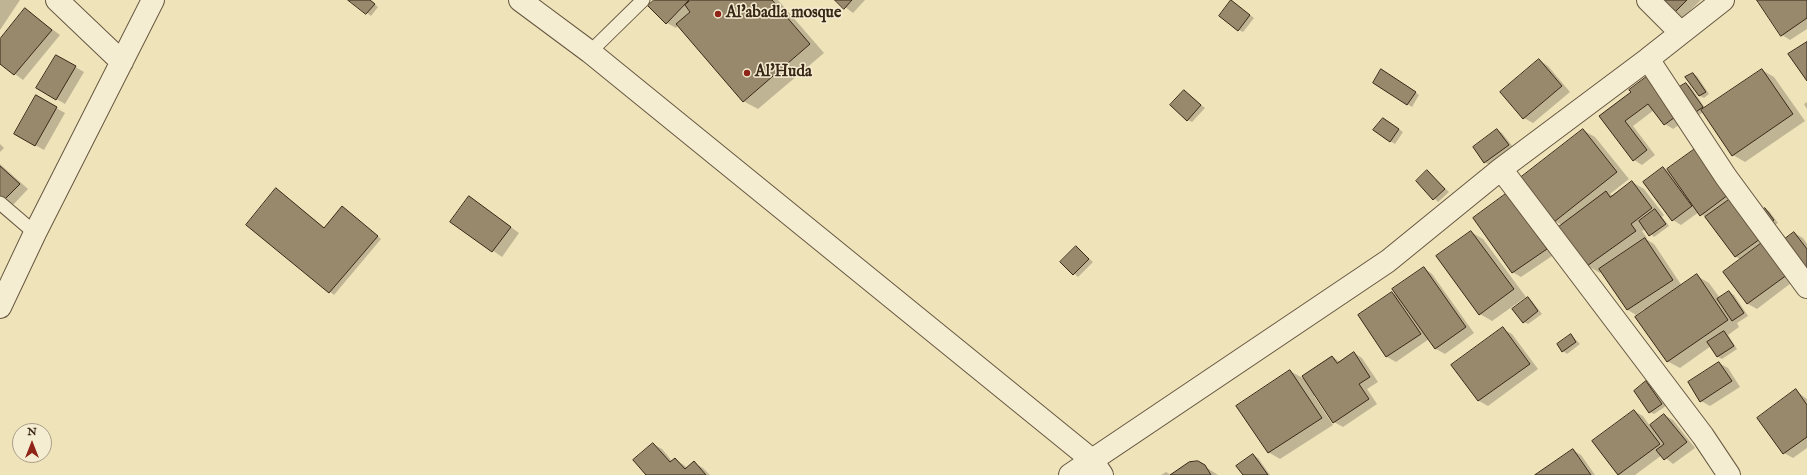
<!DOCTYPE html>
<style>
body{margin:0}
#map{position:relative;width:1807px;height:475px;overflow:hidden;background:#efe3ba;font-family:"IM FELL English",serif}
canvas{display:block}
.north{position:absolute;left:12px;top:423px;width:40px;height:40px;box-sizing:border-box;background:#f5edd2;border:1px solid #aa9e87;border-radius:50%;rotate:0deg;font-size:11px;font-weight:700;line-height:16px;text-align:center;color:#392817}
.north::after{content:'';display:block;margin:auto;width:14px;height:18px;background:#8f2418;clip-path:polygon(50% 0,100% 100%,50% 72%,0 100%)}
</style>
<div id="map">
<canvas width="1807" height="475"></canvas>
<div class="north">N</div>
</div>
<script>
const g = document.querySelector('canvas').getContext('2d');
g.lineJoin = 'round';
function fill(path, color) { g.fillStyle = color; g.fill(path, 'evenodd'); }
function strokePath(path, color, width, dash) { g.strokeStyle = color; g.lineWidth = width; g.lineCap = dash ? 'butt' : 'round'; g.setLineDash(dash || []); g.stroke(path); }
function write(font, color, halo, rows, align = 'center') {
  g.font = font + ' "IM FELL English",serif'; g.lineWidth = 3; g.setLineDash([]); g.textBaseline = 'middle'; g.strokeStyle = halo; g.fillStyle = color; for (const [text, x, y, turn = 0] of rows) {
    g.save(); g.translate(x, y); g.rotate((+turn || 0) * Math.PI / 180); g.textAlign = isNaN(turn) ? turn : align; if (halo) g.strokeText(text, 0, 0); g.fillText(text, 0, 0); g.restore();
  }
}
fill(new Path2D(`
 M0,0H20L0,30Z
 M350,0H370L378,7L371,16Z
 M655,0H778L824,53L758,109L743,101L678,25L676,28L667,23L649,6Z
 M836,0H865L853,13Z
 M1655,0H1701L1679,21Z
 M1758,0H1807V29L1790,40L1782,35Z
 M1235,4L1254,18L1243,32L1239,30Z
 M25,9L60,35L23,80L0,63V40Z
 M56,56L84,72L65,104L37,88Z
 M1539,60L1548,66L1570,92L1533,123L1524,118Z
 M1762,70L1774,77L1805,121L1745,162L1733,155L1703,112L1698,116L1677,90L1686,84L1690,86L1705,108Z
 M1386,73L1419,95L1412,107L1374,82Z
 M1693,74L1697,76L1709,94L1704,98L1700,96L1687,78Z
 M1184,91L1205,108L1192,122L1188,120Z
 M1632,92L1686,120L1673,129L1665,124L1654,110L1633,126L1655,155L1642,165L1634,160L1601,116Z
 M37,97L65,113L44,150L15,134Z
 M1807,102V109L1804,104Z
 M1387,121L1403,132L1395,144L1390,141Z
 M1497,130L1502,133L1513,147L1489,165L1485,162Z
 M1583,130L1595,137L1629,179L1610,194L1613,196L1632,182L1644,189L1664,215L1662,217L1669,226L1654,237L1646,229L1642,231L1647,238L1646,239L1654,244L1682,286L1697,276L1709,283L1720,298L1729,292L1734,295L1748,316L1737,323L1739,327L1728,335L1737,349L1722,359L1718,357L1711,346L1680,368L1667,361L1644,309L1636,315L1628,310L1602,271L1600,273L1588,266L1562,225L1555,221Z
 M0,144L4,148L0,152Z
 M1699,148L1799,277L1757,309L1748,304L1725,272L1741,260L1735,256L1708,219L1699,212L1681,225L1673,220L1663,168L1671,173Z
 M0,164L28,189L12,206L0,199Z
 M1427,172L1449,192L1438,202L1417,181Z
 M276,189L325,228L342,207L381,239L334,295L247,224Z
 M1516,200L1555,254L1521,277L1512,272Z
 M478,203L519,233L502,257L452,222Z
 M1765,209L1769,211L1778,223L1772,227Z
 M1471,232L1483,239L1526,297L1492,321L1480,314L1437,256Z
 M1794,233L1803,238L1807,244V283Z
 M1076,247L1093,262L1078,277L1061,262Z
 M1424,268L1432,274L1474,333L1445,354L1436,349L1429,339L1396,362L1387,357L1359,316L1392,293L1398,296Z
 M1528,298L1532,301L1542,314L1528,324L1524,322Z
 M1503,329L1512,334L1538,369L1488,406L1479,401L1453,365Z
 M1571,335L1580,344L1567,354L1563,351Z
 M1354,353L1362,358L1378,382L1367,389L1377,404L1343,427L1334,422L1316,395L1314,396L1333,425L1280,459L1268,452L1290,371L1306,380L1333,357L1340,362Z
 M1719,363L1728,368L1740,387L1710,406L1701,401Z
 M1646,383L1651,385L1666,406L1654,414L1650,412Z
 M1796,391L1807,399V448L1793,458L1784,453L1758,418Z
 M1634,411L1643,416L1650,426L1664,415L1673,420L1695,448L1673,464L1662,455L1635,475H1619L1594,441Z
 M653,444L662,449L672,461L675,459L688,468L694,463L703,468L710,475H648Z
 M1573,450L1581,455L1595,475H1537Z
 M1253,455L1258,458L1270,475H1244Z
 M1204,466L1218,475H1172Z
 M1166,472L1171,475H1161Z`), '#0003');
const building = new Path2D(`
 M348,0H370L375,4L366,14Z
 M654,0H689L666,24L648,6Z
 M691,0H772L810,44L743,102L676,24L690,12L685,5Z
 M835,0H852L844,9Z
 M1231,0L1250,15L1238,31L1219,16Z
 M1654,0H1687L1670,17Z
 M1757,0H1807V18L1781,36Z
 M25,8L52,30L14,75L0,64V39Z
 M1807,42V81L1788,54Z
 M56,55L76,66L56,100L36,88Z
 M1539,59L1562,86L1523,119L1500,92Z
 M1381,69L1416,92L1407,105L1373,83Z
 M1762,69L1793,114L1732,156L1701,110Z
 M1693,73L1706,92L1699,96L1685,77Z
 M1649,75L1678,115L1664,125L1648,104L1625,121L1647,150L1633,161L1599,116L1631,92L1629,90Z
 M1686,83L1703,107L1693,114L1676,89Z
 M1184,90L1201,105L1187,121L1170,105Z
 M36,95L57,107L35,146L14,134Z
 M1383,118L1399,129L1390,142L1373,130Z
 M1497,129L1509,145L1484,163L1473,147Z
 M1583,129L1617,172L1554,222L1520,178Z
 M1699,146L1732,192L1700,216L1667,169Z
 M0,166L20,184L2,202L0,200Z
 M1663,167L1692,206L1672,221L1643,182Z
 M1427,170L1445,189L1433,200L1416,181Z
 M1632,181L1652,208L1631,224L1636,231L1587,266L1558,227L1606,191L1610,197Z
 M276,188L324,228L342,206L378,236L329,293L246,225Z
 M1507,193L1547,249L1512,273L1473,218Z
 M1737,194L1767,234L1735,257L1705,217Z
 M469,196L511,227L492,252L450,222Z
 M1765,208L1774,220L1767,225L1758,213Z
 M1655,209L1666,224L1649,236L1639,221Z
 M1471,231L1514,289L1479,315L1436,256Z
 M1794,232L1807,249V284L1777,245Z
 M1645,238L1673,280L1627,310L1599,269Z
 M1767,239L1791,272L1747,304L1723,272Z
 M1076,246L1089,259L1073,275L1060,262Z
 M1424,267L1466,327L1435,349L1392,289Z
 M1697,274L1728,320L1667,362L1635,317Z
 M1729,291L1744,313L1732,321L1717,299Z
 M1392,292L1421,334L1386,357L1358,315Z
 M1528,297L1538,311L1523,323L1512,309Z
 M1503,327L1530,364L1478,401L1451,365Z
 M1724,331L1734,346L1717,357L1707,342Z
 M1571,334L1576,342L1562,352L1557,344Z
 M1354,352L1370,377L1359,384L1369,399L1333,423L1302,376L1332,356L1337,363Z
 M1719,362L1732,381L1700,402L1688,382Z
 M1290,370L1322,418L1268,453L1236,406Z
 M1646,381L1662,404L1649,413L1634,391Z
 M1796,389L1807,405V437L1783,454L1757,418Z
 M1634,410L1660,444L1618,475L1592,441Z
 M1664,414L1687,442L1664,460L1656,450L1664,444L1650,425Z
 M653,443L670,462L675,458L685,469L694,461L706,475H646L633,460Z
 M1573,449L1591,475H1535Z
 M1253,454L1268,475H1243L1236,466Z
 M1198,461L1205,465L1211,475H1170L1189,462Z`);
fill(building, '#98896c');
strokePath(building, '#392817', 1);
const lane = new Path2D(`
 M590,52L643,0
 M0,203L35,233`);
const street = new Path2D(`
 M57,0L122,62
 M520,0L590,52L1092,460L1102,475
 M1648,0L1681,33
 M1648,59L1726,177L1807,287
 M1501,169L1703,436L1729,475
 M0,307L35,233L153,0
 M1070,475L1388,261L1501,169L1648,59L1723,0`);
strokePath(lane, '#665740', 15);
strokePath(street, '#665740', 24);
strokePath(lane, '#f5edd2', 13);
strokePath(street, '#f5edd2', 22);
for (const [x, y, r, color] of [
 [718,14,4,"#8f2418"],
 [747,73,4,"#8f2418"]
]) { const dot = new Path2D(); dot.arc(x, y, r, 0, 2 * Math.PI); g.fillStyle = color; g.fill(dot); strokePath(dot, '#f5edd2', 1.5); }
write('bold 16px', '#392817', '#f5edd2', [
 ["Al'abadla mosque",726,14],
 ["Al'Huda",755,73]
], 'left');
</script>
